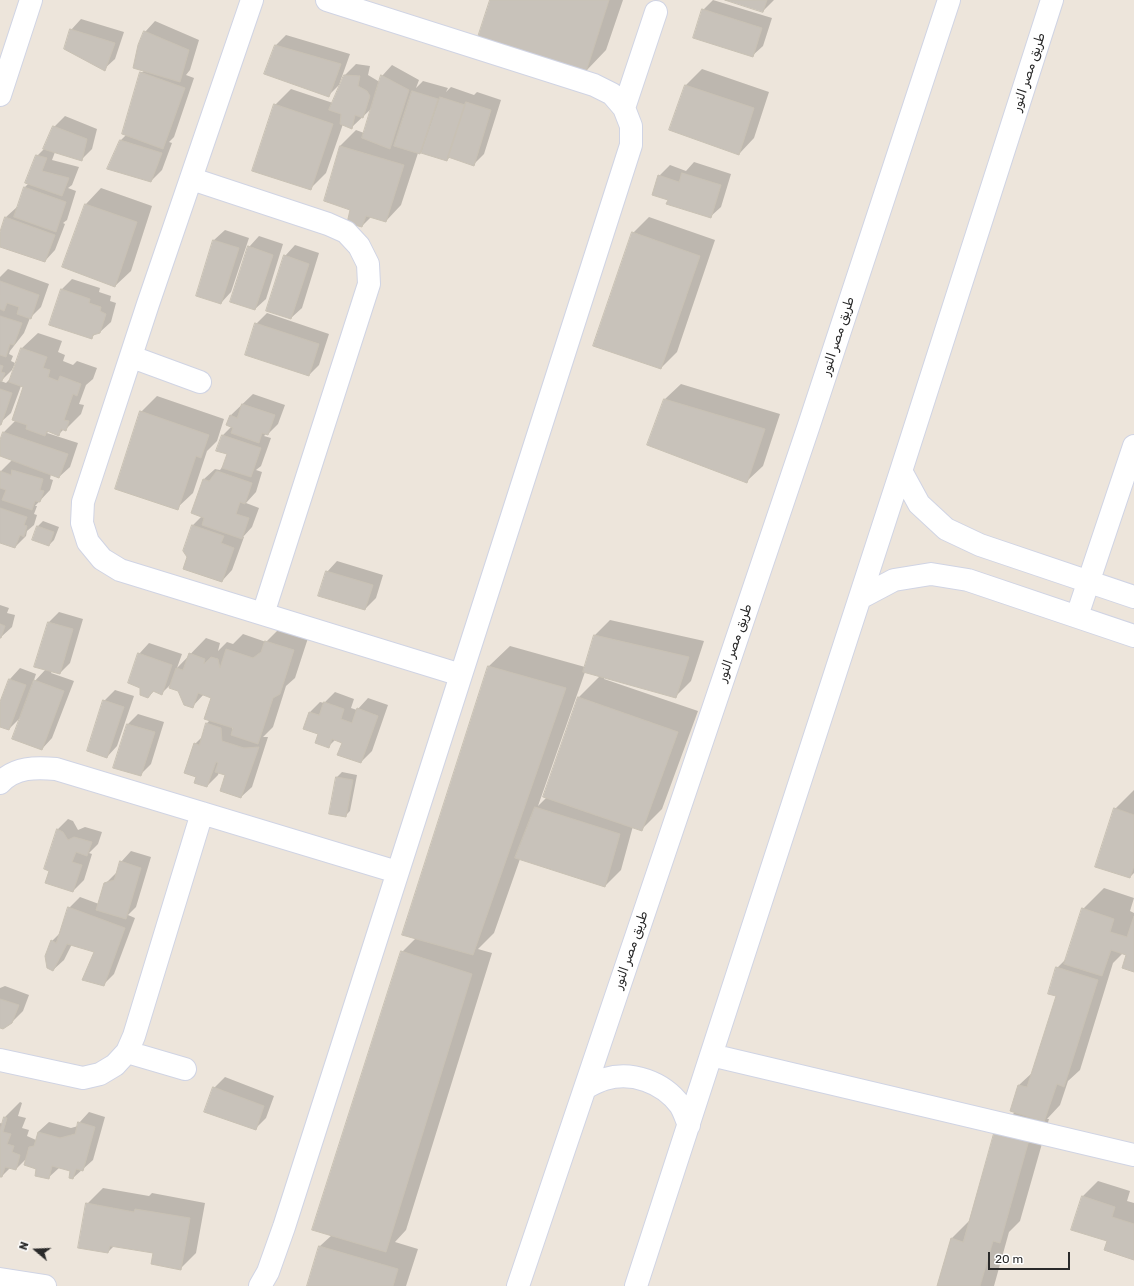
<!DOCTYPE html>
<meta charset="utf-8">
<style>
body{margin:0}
#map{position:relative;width:1134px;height:1286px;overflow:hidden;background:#ede5db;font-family:Rubik,sans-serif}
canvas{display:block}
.north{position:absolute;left:16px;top:1230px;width:40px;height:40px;-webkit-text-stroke:3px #fff;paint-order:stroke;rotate:289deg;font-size:11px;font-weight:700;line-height:16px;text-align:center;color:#2a2a2a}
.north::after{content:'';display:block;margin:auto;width:14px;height:18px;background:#2a2a2a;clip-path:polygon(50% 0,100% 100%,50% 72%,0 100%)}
.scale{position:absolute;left:988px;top:1252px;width:82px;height:18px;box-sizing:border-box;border:2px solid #2a2a2a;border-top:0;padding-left:5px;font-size:12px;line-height:14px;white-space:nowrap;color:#2a2a2a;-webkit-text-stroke:3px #fff;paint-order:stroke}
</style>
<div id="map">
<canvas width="1134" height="1286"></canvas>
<div class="north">N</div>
<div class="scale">20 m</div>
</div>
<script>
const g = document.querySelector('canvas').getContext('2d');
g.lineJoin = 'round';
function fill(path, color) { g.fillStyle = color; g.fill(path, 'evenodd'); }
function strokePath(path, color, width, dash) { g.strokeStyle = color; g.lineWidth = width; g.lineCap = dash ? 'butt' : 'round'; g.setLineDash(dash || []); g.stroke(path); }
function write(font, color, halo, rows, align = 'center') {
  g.font = font + ' Rubik,"Noto Naskh Arabic",sans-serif'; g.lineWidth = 3.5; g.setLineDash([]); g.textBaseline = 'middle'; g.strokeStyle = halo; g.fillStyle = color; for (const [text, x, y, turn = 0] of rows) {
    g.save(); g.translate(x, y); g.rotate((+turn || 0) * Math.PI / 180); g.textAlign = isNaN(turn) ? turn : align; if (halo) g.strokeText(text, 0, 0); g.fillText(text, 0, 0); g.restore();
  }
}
fill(new Path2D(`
 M491,0H623L606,50L586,71Z
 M713,0L772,18L763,46L752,56L703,10Z
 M728,0H774L763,11Z
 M81,19L124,32L115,59L104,69L71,30Z
 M155,21L199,40L190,70L186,75L194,78L174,137L169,142L172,143L162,170L151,181L120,141L126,135L141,73L144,71L145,32Z
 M286,35L350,54L339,85L328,96L276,45Z
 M356,64L370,66L368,75L378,81L379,83L382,76L392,65L419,80L416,88L423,81L448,88L446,92L451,87L474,95L477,92L501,100L484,154L473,165L450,157L447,160L421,152L418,153L401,205L386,221L371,217L362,226L351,209L325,200L340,146L356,130L364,133L371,109L352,127L343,124L326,173L310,189L275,105L291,89L333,103L345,75Z
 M702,69L769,92L754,138L739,154L671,129L686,85Z
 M65,116L97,129L92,149L81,160L55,152L52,160L79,167L72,185L68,188L76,191L67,220L63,223L65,224L55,250L45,261L0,246V236L6,217L17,207H18L25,187L29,183L37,156L45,148L54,127Z
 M694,162L731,174L721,207L710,217L669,200L659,176L670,165L686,171Z
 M101,188L152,206L131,271L115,286L63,266L86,204Z
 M649,217L715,240L677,352L661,368L633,233Z
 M225,230L249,238L231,292L221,303L214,240Z
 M259,236L283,244L266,299L255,309L249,247Z
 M295,245L319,253L302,308L291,318L285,256Z
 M8,269L49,284L41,307L30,318L24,333L10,351L9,354L13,356L11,361L15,363L12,370L1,381L6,383L10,379L22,348L38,333L62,341L58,352L65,355L63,361L73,365L77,361L97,368L93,379L86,385L79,404L84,405L81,414L65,430L64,429L59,434L49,431L47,433L78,443L70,467L59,477L51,474L50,479L53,480L50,490L35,506H37L34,514L37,515L34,525L27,531L26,536L15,547L0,542V472L12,460L0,455V444L4,432L16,420L25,387L21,386L11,413L0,423V277Z
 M72,279L100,288L99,292L111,296L110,301L116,303L111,322L100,332L96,333L91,338L62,289Z
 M267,313L329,334L319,365L309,375L256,324Z
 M681,384L780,414L763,466L747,481L665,399Z
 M253,394L285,405L278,424L268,434H266L264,436L271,438L261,466L256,470L262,472L256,492L246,503L259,508L252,527L243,537H244L232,570L222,581L188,557L193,525L202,516L193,513L204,479L215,469L220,470L223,466L228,454L223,435L232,426L230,416Z
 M157,396L224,419L217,441L207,451L193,493L177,508L141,412Z
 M43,521L59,527L54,540L49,545L38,526Z
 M337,561L383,575L376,598L365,609L327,572Z
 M0,605L9,608L7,613L15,615L12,627L1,637H0Z
 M59,612L83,619L70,663L60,673L52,671L51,673L74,681L52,738L42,749L21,717L9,729L0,726V705L10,679L20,668L36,674L33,683L46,669L49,622Z
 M610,620L704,641L691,681L675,697L604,677V679L698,711L662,809L642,829L633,826L621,870L605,886L520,859L494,933L478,949L492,953L406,1230L395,1242L418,1249L406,1286H308L320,1246L332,1235L402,952L416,938L404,934L489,666L510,646L585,667L595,635ZM585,672L600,676L578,698L547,797L538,806Z
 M282,626L309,635L295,678L286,686L273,727L263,737H268L252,787L241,797L226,775L219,772L218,775L207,786L197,776L195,744L203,736L207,723L210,720L212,697L204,694L193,706L172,683L162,693L154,691L148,697L139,654L149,643L182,654L177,668L206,638L220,643L218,651L227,642L233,644L243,634L266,642ZM232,727L235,728L233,734Z
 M115,690L134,696L117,746L107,757L104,701Z
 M335,692L354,699L351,708L357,710L368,698L388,705L372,751L361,762L343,742L336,739L328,747L320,734L304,728L310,712L320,702L324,703Z
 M138,714L164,722L151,764L140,775L128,724Z
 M342,772L357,775L350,811L345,816L337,777Z
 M1134,790V873L1130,877L1115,809Z
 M68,819L73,821L78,830L85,827L102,832L98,844L89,853L92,854L84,880L73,891L50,870L57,830Z
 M131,851L151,857L136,907L128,915L135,918L114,974L103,985L95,951L72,944L64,960L53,970L52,941L61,932L69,908L80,897L99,904L105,884L117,872L121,862Z
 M1104,888L1134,898L1130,911L1134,913V971L1127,955L1123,953L1113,963L1080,1070L1068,1081L1060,1105L1047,1119H1049L1020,1221L1009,1232L994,1286H938L951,1239L970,1220L996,1131L1015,1112L1011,1111L1019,1085L1033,1072L1057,995V968L1067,958L1083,909Z
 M5,986L29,995L23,1011L12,1022L0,1027V988Z
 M225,1077L274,1096L266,1118L255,1129L214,1088Z
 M20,1102L22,1103L18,1116L26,1118L22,1128L29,1130L27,1136L36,1140L38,1132L49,1122L71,1128L78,1126L79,1123L89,1112L105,1117L93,1160L73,1178L72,1170L59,1168L48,1178L27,1158L16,1169L11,1167L2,1176H0V1123L3,1124L4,1118Z
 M1098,1181L1130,1191L1127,1201L1134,1203V1259L1108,1241L1082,1197Z
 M103,1188L149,1196L152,1193L205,1203L196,1253L180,1269L154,1252L115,1245L108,1252L87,1204Z`), '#0003');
const building = new Path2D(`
 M490,0H609L586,72L478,37Z
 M725,0H767L763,12Z
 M702,9L762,28L753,57L693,38Z
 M70,29L115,43L105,71L64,49Z
 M144,31L189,50L180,82L133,68L138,45Z
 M275,45L341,64L329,97L264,74Z
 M140,72L185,88L163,149L122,134Z
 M344,75L360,76L358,86L367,91L370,96L363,118L355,115L352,129L340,124L341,114L329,110Z
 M381,75L409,90L390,149L362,138Z
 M685,85L754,108L739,155L669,130Z
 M412,91L438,99L420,154L394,146Z
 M440,97L465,105L447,161L421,153Z
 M466,102L491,110L474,166L448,157Z
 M274,104L333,124L311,190L252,171Z
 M53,126L87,139L82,161L43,149Z
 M120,140L162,153L151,182L107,169Z
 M340,146L404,165L386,222L366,216L362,227L347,223L350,210L324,201Z
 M36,155L47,158L42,171L69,178L62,196L25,183Z
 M682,173L721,185L711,218L666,204L668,200L652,195L658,175L679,182Z
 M24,187L66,202L56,232L14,217Z
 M85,204L137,222L115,287L62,267Z
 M5,217L55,235L45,262L0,247V232Z
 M632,232L700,256L661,369L593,346Z
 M213,240L239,248L221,304L196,296Z
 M248,246L273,255L255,310L230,302Z
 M284,255L309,264L291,319L266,311Z
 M0,281L39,295L31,319L17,314L19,307L7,303L4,311L0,309Z
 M61,289L90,299L89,303L101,307L100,311L106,314L100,333L93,335L92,339L49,325Z
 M0,316L22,323L14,345L10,344L6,357L0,355Z
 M255,323L319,344L309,376L245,355Z
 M21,348L47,357L43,368L50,370L48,377L58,381L60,376L81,384L77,396L73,394L64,420L69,421L66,431L61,429L59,436L47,431L45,436L26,429L27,425L12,420L23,387L9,382Z
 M0,365L3,366L1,372L5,373L2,381H0Z
 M0,389L12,393L1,425H0Z
 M664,399L765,429L747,483L647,445Z
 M242,404L275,415L268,435L262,433L259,443L231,433L233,428L226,425L230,415L237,418Z
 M140,411L209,435L201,458L196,456L178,510L115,489Z
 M3,432L68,454L59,478L0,456V440Z
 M222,435L261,448L251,477L222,468L227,454L216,451Z
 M12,470L43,479L40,490L44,491L40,502L35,501L32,510L2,500L6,490L0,488V471L11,475Z
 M217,471L252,483L245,504L240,502L236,514L249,518L242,539L202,525L204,518L191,513L203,479L209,481Z
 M0,508L27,517L24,525L27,526L24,537L20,535L15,548L0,543Z
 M192,525L224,536L221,543L234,548L222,582L183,569L187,557L183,551Z
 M37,526L54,532L49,546L32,540Z
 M326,571L373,585L365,610L318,596Z
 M48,622L73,629L60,674L34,667Z
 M0,624L5,626L1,638H0Z
 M594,635L689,657L676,698L583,672Z
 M265,641L294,650L280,694L273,698L258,744L231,735L233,728L204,719L211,698L198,693L193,708L184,705L178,691L169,688L176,668L183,670L189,653L205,659L204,664L211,657L218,659L220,668L226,649L253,658L261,652Z
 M138,653L172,665L162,695L153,691L148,698L140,695V688L128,683Z
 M488,666L566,688L473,955L402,935Z
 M9,679L26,685L9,730L0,727V702Z
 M34,680L64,691L42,750L12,739Z
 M578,697L678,732L642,831L543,797Z
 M103,700L124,707L107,758L87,751Z
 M324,702L344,709L341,719L352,723L357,708L378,716L361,763L337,755L342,743L332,739L329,748L315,743L318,734L303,729L309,712L319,715Z
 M206,723L221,728L222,741L244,748L259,747L241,798L220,791L225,775L215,772L218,763L216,762L207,787L194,783L196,777L184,773L194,743L199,745Z
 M127,724L155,732L141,776L113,768Z
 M336,777L353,780L346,817L329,814Z
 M535,807L620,834L605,887L515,858Z
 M1114,808L1134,815V866L1130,878L1095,867Z
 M57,829L63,832L68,840L74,837L92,842L87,856L76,852L72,862L82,865L73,892L45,883L49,871L44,869Z
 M120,861L141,868L126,919L96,910L104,883L114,880Z
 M68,907L125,928L104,986L82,980L94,952L67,944L53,971L47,968L45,956L51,940L56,943Z
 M1082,908L1114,919L1110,932L1127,937L1134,916V972L1122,968L1126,955L1111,950L1102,976L1064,964Z
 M401,951L472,974L386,1252L312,1230Z
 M1056,967L1098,980L1064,1087L1057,1084L1044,1122L1010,1111L1018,1085L1027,1087L1056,996L1048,994Z
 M0,999L19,1005L12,1023L3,1029L0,1028Z
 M213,1087L264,1106L256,1130L204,1112Z
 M4,1117L7,1118L3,1132L11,1134L7,1144L14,1146L12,1152L20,1155L16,1170L5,1167L2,1177H0V1130Z
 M78,1122L95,1127L83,1171L76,1169L73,1179L69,1178L70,1171L52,1166L49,1179L35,1176L36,1169L24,1165L29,1147L34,1146L38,1132L60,1138L75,1134Z
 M995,1130L1029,1140L1000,1243L993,1241L980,1286H937L951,1238L963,1242Z
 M1082,1196L1115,1207L1112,1217L1134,1224V1260L1104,1250L1107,1241L1071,1230Z
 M86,1203L134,1212L135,1209L190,1218L181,1270L151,1264L153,1253L110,1246L108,1253L78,1248Z
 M319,1246L398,1269L393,1286H307Z`);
fill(building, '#c8c2ba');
strokePath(building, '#c8c1b4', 1);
const minor = new Path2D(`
 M252,0L148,304L83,502L82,523L88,542L102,559L120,570L461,675
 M0,95L31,0
 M624,108L656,12
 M192,179L328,224L346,232L359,246L368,264L369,284L263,614
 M132,357L200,382
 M901,471L919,504L946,529L980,545L1134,597
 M860,598L894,580L931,574L968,580L1134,636
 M1077,616L1134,446
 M0,783C15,767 36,767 56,769L397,872
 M127,1052L185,1069
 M711,1055L1134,1155
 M0,1060L83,1078L100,1074L115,1065L127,1052L134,1036L202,813
 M585,1088C591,1085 598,1081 605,1079C632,1071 663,1082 680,1105C684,1111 686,1119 689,1125
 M0,1279L45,1286
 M260,1286L268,1272L284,1227L631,145V126L624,108L612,94L594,85L327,0
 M518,1286L808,428L949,0
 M636,1286L901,471L1052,0`);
strokePath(minor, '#d0d4e4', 24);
strokePath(minor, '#fff', 22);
write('13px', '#2a2a2a', '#fff', [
 ["طريق مصر النور",1029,72,-72],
 ["طريق مصر النور",838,336,-72],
 ["طريق مصر النور",735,643,-71],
 ["طريق مصر النور",631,950,-71]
]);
</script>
